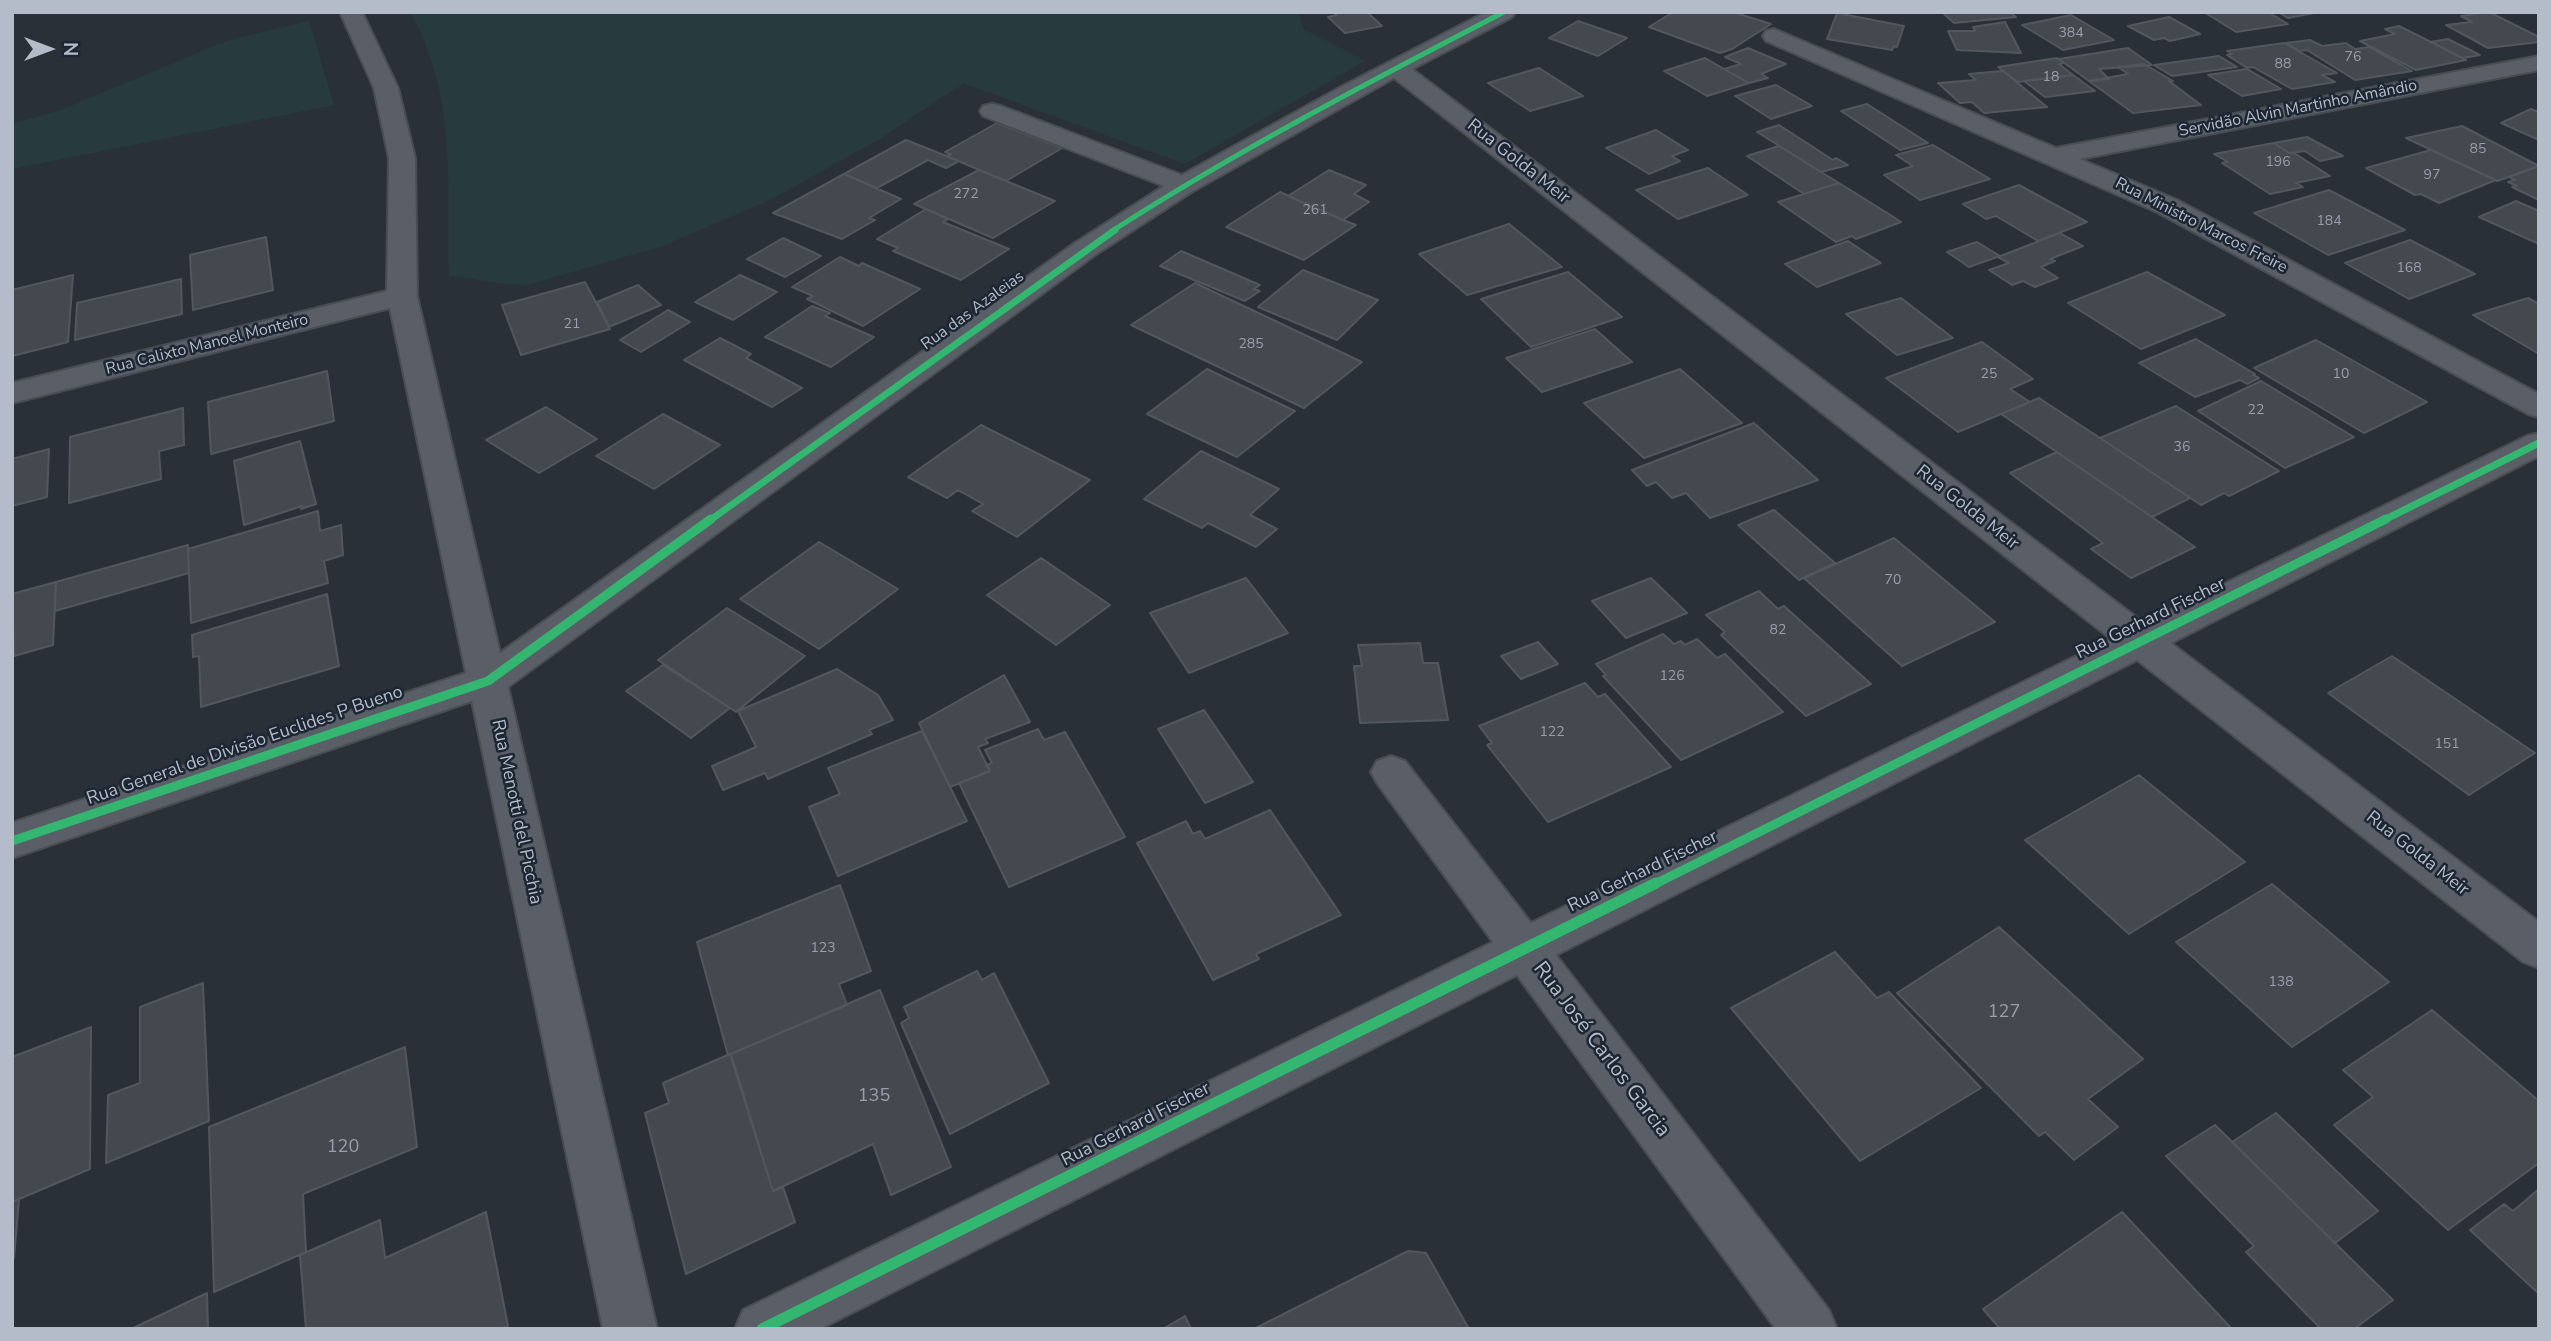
<!DOCTYPE html>
<meta charset="utf-8">
<style>
body{margin:0}
#map{position:relative;width:2551px;height:1341px;overflow:hidden;background:#2a3038;font-family:"Nunito Sans",sans-serif}
canvas{display:block}
.frame{position:absolute;inset:0;border:14px solid #b4bcc9;pointer-events:none}
.north{position:absolute;left:14px;top:14px;width:70px;height:70px;-webkit-text-stroke:5px #1d2633;paint-order:stroke;rotate:90deg;font-size:19px;font-weight:700;line-height:28px;text-align:center;color:#b4bcc9}
.north::after{content:'';display:block;margin:auto;width:24px;height:32px;background:#b4bcc9;clip-path:polygon(50% 0,100% 100%,50% 72%,0 100%)}
</style>
<div id="map">
<canvas width="2551" height="1341"></canvas>
<div class="frame"></div>
<div class="north">N</div>
</div>
<script>
const g = document.querySelector('canvas').getContext('2d');
g.lineJoin = 'round';
function fill(path, color) { g.fillStyle = color; g.fill(path, 'evenodd'); }
function strokePath(path, color, width, dash) { g.strokeStyle = color; g.lineWidth = width; g.lineCap = dash ? 'butt' : 'round'; g.setLineDash(dash || []); g.stroke(path); }
function write(font, color, halo, rows, align = 'center') {
  g.font = font + ' "Nunito Sans",sans-serif'; g.lineWidth = 5; g.setLineDash([]); g.textBaseline = 'middle'; g.strokeStyle = halo; g.fillStyle = color; for (const [text, x, y, turn = 0] of rows) {
    g.save(); g.translate(x, y); g.rotate((+turn || 0) * Math.PI / 180); g.textAlign = isNaN(turn) ? turn : align; if (halo) g.strokeText(text, 0, 0); g.fillText(text, 0, 0); g.restore();
  }
}
fill(new Path2D(`
 M410,12H1298L1304,30L1365,61L1185,164L963,83L880,139L774,198L663,246L524,286L449,276C447,187 457,92 410,12Z
 M309,21L334,105L12,169V124L63,109L229,40Z`), '#273a3e');
const building = new Path2D(`
 M1333,12H1367L1382,26L1345,33L1328,17L1337,15Z
 M1673,12H1733L1771,24L1732,49L1720,53L1649,27Z
 M1942,12H2010L2016,17L1954,23Z
 M2204,12H2268L2288,24L2236,32Z
 M2278,12H2319L2288,18Z
 M2489,12L2539,37V42L2488,48L2446,25L2472,22L2461,16Z
 M1837,13L1904,26L1897,47L1894,46L1892,50L1827,39Z
 M2071,15L2114,40L2063,50L2022,25Z
 M2169,17L2200,34L2170,41L2164,38L2154,40L2128,26Z
 M1578,21L1627,38L1598,56L1549,38Z
 M2005,22L2021,53L1957,50L1948,31H1975L1973,27Z
 M2399,26L2431,42L2466,60L2416,70L2360,41L2395,34L2385,29Z
 M2448,39L2480,55L2463,58L2431,42Z
 M2310,40L2322,46L2346,43L2355,49L2369,47L2412,71L2355,80L2307,50L2300,51L2286,43Z
 M2284,43L2337,73L2322,75L2335,82L2292,89L2253,67L2247,68L2227,55L2232,54L2227,51Z
 M1748,48L1786,64L1761,74L1768,78L1749,83L1724,69L1741,64L1725,57Z
 M2128,48L2152,65L2099,69L2109,79L2089,81L2059,59Z
 M2219,56L2237,67L2172,76L2154,65Z
 M1705,58L1724,69L1749,83L1707,96L1664,71Z
 M2057,58L2064,63L2059,64L2073,75L2018,82L1998,67Z
 M2144,64L2173,81H2169L2201,105L2133,113L2089,81L2128,74L2118,67Z
 M1539,68L1583,96L1530,111L1488,83Z
 M2247,69L2281,89L2242,96L2208,75Z
 M2003,71L2047,107L1984,113L1972,102L1960,103L1938,83L1976,80L1969,74Z
 M2073,75L2095,91L2045,97L2024,81Z
 M1776,85L1812,106L1771,119L1735,96Z
 M1867,104L1928,143L1900,150L1841,111Z
 M2531,109L2539,112V140L2501,123Z
 M997,123L1062,148L1006,181L946,156L951,154L945,152Z
 M1779,125L1833,160L1836,158L1848,165L1821,172L1757,132Z
 M2462,126L2539,166L2497,181L2406,138Z
 M1656,130L1688,150L1672,156L1680,161L1649,174L1606,148Z
 M2307,137L2343,156L2320,161L2305,151L2289,153L2274,143Z
 M906,140L959,161L946,168L928,160L877,188L844,174Z
 M2274,143L2289,153H2294L2330,176L2296,183L2303,187L2270,194L2222,163L2228,162L2214,154Z
 M1933,145L1990,179L1920,200L1884,175L1913,166L1896,155Z
 M1779,146L1821,172L1839,183L1804,194L1747,156Z
 M2431,150L2496,180L2439,203L2421,194L2415,195L2366,168Z
 M2539,166V200L2512,187L2517,186L2508,182L2515,180L2509,177Z
 M1708,168L1748,195L1678,219L1636,190Z
 M979,170L1006,181L1055,201L993,238L914,204Z
 M1329,170L1366,185L1354,194L1369,202L1343,220L1288,196Z
 M844,174L901,199L869,218L875,220L842,239L773,213Z
 M1839,183L1892,216L1901,222L1856,239L1852,236L1836,242L1778,202Z
 M2019,185L2087,222L2038,241L1996,216L1986,219L1963,204Z
 M2329,190L2405,230L2328,255L2254,213Z
 M1280,192L1343,220L1356,225L1304,260L1226,227Z
 M2516,201L2539,211V244L2479,217Z
 M926,209L948,219L943,222L1009,249L961,280L893,251L898,248L877,239Z
 M1509,224L1562,267L1467,295L1419,254Z
 M2060,233L2083,246L2050,259L2055,261L2041,267L2058,278L2035,287L2023,281L2012,285L1989,270L2009,263L1998,257Z
 M266,237L273,290L193,310L190,255Z
 M783,238L821,256L785,277L747,259Z
 M2410,240L2445,258L2475,274L2409,299L2345,263Z
 M1848,241L1881,263L1817,287L1785,264Z
 M1977,242L2000,256L1969,267L1947,252Z
 M1181,251L1260,285L1254,289L1260,291L1245,301L1160,266Z
 M840,257L859,266L862,263L920,289L863,326L807,299L813,296L792,287Z
 M1303,270L1378,300L1337,340L1258,307Z
 M1568,272L1622,317L1531,347L1481,299Z
 M2147,272L2225,315L2141,349L2068,303Z
 M73,275L68,342L12,356V290Z
 M740,275L777,292L733,320L695,302Z
 M181,279L182,314L75,340L77,303Z
 M585,282L610,329L521,355L502,305Z
 M1195,283L1362,362L1304,408L1131,325Z
 M638,285L661,305L609,327L597,302Z
 M1901,298L1953,338L1897,355L1846,314Z
 M2528,298L2539,304V354L2473,315Z
 M812,306L830,313L825,316L874,337L831,367L765,337Z
 M668,310L690,322L641,352L620,340Z
 M1595,329L1632,362L1542,392L1506,358Z
 M720,338L751,354L746,358L802,388L772,407L684,360Z
 M2196,339L2255,374L2253,375L2259,378L2247,384L2240,380L2195,397L2139,363Z
 M2316,340L2427,402L2364,433L2254,368Z
 M1982,342L2033,379L2010,389L2030,402L1958,432L1886,378Z
 M1207,369L1295,411L1237,457L1147,414Z
 M1680,369L1742,423L1644,458L1584,403Z
 M327,371L334,421L211,454L208,402Z
 M2261,381L2354,437L2285,468L2198,411Z
 M2039,398L2100,438L2190,498L2152,517L2001,414Z
 M2176,406L2279,471L2229,496L2224,493L2201,505L2100,438Z
 M546,407L597,439L539,473L486,440Z
 M183,408L184,445L159,451L161,479L69,503L70,437Z
 M663,414L720,445L654,489L596,456Z
 M1754,423L1818,480L1710,518L1686,493L1672,498L1656,482L1647,486L1632,470Z
 M981,425L1090,480L1017,537L972,511L983,504L958,490L947,498L908,477Z
 M300,441L316,504L301,509L302,506L244,525L234,461Z
 M49,449L47,497L12,506V459Z
 M1201,451L1279,489L1250,515L1277,529L1256,547L1208,523L1202,528L1144,499Z
 M2057,452L2152,517L2195,547L2131,578L2091,549L2103,543L2010,473Z
 M1774,510L1835,563L1799,580L1738,525Z
 M318,511L320,531L341,525L343,555L324,561L328,583L191,623L188,549Z
 M1894,538L1995,622L1902,666L1804,578Z
 M819,542L898,589L819,649L740,599Z
 M188,545L189,573L55,611L56,582Z
 M1041,558L1110,605L1056,645L987,595Z
 M1246,578L1288,633L1189,673L1150,613Z
 M1651,578L1687,613L1626,638L1592,601Z
 M56,582L53,645L14,656L12,594Z
 M1759,591L1778,609L1784,606L1871,684L1806,716L1721,635L1725,632L1706,615Z
 M327,594L339,666L201,707L199,656L193,657L192,635Z
 M727,608L805,656L736,712L658,660Z
 M1663,634L1674,644L1681,641L1685,645L1697,639L1717,658L1725,654L1783,712L1681,760L1603,676L1606,675L1596,664Z
 M1538,642L1558,664L1521,679L1501,656Z
 M1420,643L1423,663H1438L1448,720L1360,723L1354,666H1362L1358,645Z
 M2392,656L2535,753L2469,795L2328,693Z
 M663,665L730,708L691,738L626,691Z
 M837,669L878,695L893,720L869,730L872,734L768,779L765,773L723,790L712,766L756,747L738,711Z
 M1004,675L1030,722L985,739L988,743L978,747L990,771L950,787L919,723Z
 M1585,683L1598,697L1605,694L1671,767L1548,822L1487,745L1492,743L1479,726Z
 M1204,710L1253,782L1205,803L1158,729Z
 M1038,729L1044,740L1065,732L1125,837L1009,887L959,783L990,771L986,765L992,763L985,750Z
 M922,731L967,821L838,876L809,807L840,794L828,768Z
 M2139,775L2245,862L2129,934L2025,840Z
 M1270,810L1341,915L1256,954L1259,959L1213,980L1137,843L1186,821L1193,834L1200,831L1205,839Z
 M2272,884L2389,982L2292,1047L2176,942Z
 M840,885L871,971L839,984L847,1005L728,1055L697,942Z
 M1999,927L2143,1059L2088,1099L2118,1127L2074,1160L2045,1132L2039,1136L1897,993Z
 M1835,952L1877,998L1889,992L1981,1088L1860,1161L1731,1008Z
 M977,971L982,980L994,973L1049,1083L950,1134L901,1023L909,1018L904,1007Z
 M203,983L209,1121L106,1163L108,1095L140,1083V1007Z
 M880,990L951,1167L891,1195L873,1144L773,1191L731,1054Z
 M2432,1010L2539,1101V1163L2448,1230L2334,1125L2373,1097L2343,1070Z
 M91,1027L90,1169L12,1202V1057Z
 M405,1047L417,1147L303,1194L306,1252L214,1292L209,1127Z
 M730,1054L773,1191L783,1187L795,1222L686,1274L645,1113L669,1103L663,1083Z
 M2276,1113L2378,1211L2335,1243L2232,1142Z
 M2215,1125L2335,1243L2393,1300L2354,1329H2321L2246,1252L2254,1246L2166,1156Z
 M2539,1189V1294L2470,1230L2504,1204L2513,1211Z
 M19,1199L14,1258L12,1259V1202Z
 M486,1212L508,1326L501,1329H306L300,1255L380,1220L385,1258Z
 M2122,1212L2232,1329H2000L1983,1309Z
 M1408,1251L1426,1253L1469,1329H1254Z
 M207,1293L208,1329H131Z
 M1185,1316L1191,1329H1163Z`);
fill(building, '#444950');
strokePath(building, '#52575f', 2);
const minor = new Path2D(`
 M340,12H362L398,88L415,158L417,296L500,653L1075,243L1164,186L983,116L980,111L983,106L992,104L1001,106L1182,175L1341,87L1486,12H1515L1512,17L1412,69L2144,623L2527,436L2539,433V456L2171,643L2539,922V968L2523,962L2137,660L1556,955L1829,1310L1837,1329H1776L1517,975L820,1329H735L743,1310L1493,942L1377,783L1371,772L1377,761L1391,756L1405,761L1531,923L2111,639L1394,78L1193,191L1095,255L508,687L657,1329H603L472,701L12,858V823L466,673L390,308L12,403V383L387,291L389,158L374,88Z
 M1774,29L2056,148L2539,56V70L2080,159L2177,200L2539,394V417L2528,414L2157,212L1766,41L1763,36L1766,31Z`);
strokePath(minor, '#484c53', 4);
fill(minor, '#5a5e66');
strokePath(new Path2D(`
 M1112,231C1238,150 1371,81 1504,12`), '#33b770', 5);
strokePath(new Path2D(`
 M709,521L1115,230
 M2382,521L2539,443`), '#33b770', 7);
strokePath(new Path2D(`
 M12,841L488,681L711,519
 M1653,885L2386,519`), '#33b770', 9);
strokePath(new Path2D(`
 M762,1329L1656,883`), '#33b770', 11);
write('14px', '#989fab', null, [
 ["384",2071,34],
 ["76",2353,58],
 ["88",2283,65],
 ["18",2051,78],
 ["85",2478,150],
 ["196",2278,163],
 ["97",2432,176],
 ["272",966,195],
 ["261",1315,211],
 ["184",2329,222],
 ["168",2409,269],
 ["21",572,325],
 ["285",1251,345],
 ["25",1989,375],
 ["10",2341,375],
 ["22",2256,411],
 ["36",2182,448],
 ["70",1893,581],
 ["82",1778,631],
 ["126",1672,677],
 ["122",1552,733],
 ["151",2447,745],
 ["123",823,949],
 ["138",2281,983]
]);
write('16px', '#b4bcc9', '#1d2633', [
 ["Servidão Alvin Martinho Amândio",2298,109,-11],
 ["Rua Ministro Marcos Freire",2201,226,27],
 ["Rua das Azaleias",973,311,-36],
 ["Rua Calixto Manoel Monteiro",207,345,-14]
]);
write('18px', '#b4bcc9', '#1d2633', [
 ["Rua Golda Meir",1518,162,38],
 ["Rua Golda Meir",1967,508,38],
 ["Rua Gerhard Fischer",2151,619,-26],
 ["Rua General de Divisão Euclides P Bueno",245,746,-19],
 ["Rua Menotti del Picchia",516,812,78],
 ["Rua Golda Meir",2417,854,38],
 ["Rua Gerhard Fischer",1643,872,-26],
 ["Rua Gerhard Fischer",1136,1125,-27]
]);
write('18px', '#989fab', null, [
 ["127",2004,1013],
 ["135",874,1097],
 ["120",343,1148]
]);
write('21px', '#b4bcc9', '#1d2633', [
 ["Rua José Carlos Garcia",1601,1050,53]
]);
</script>
